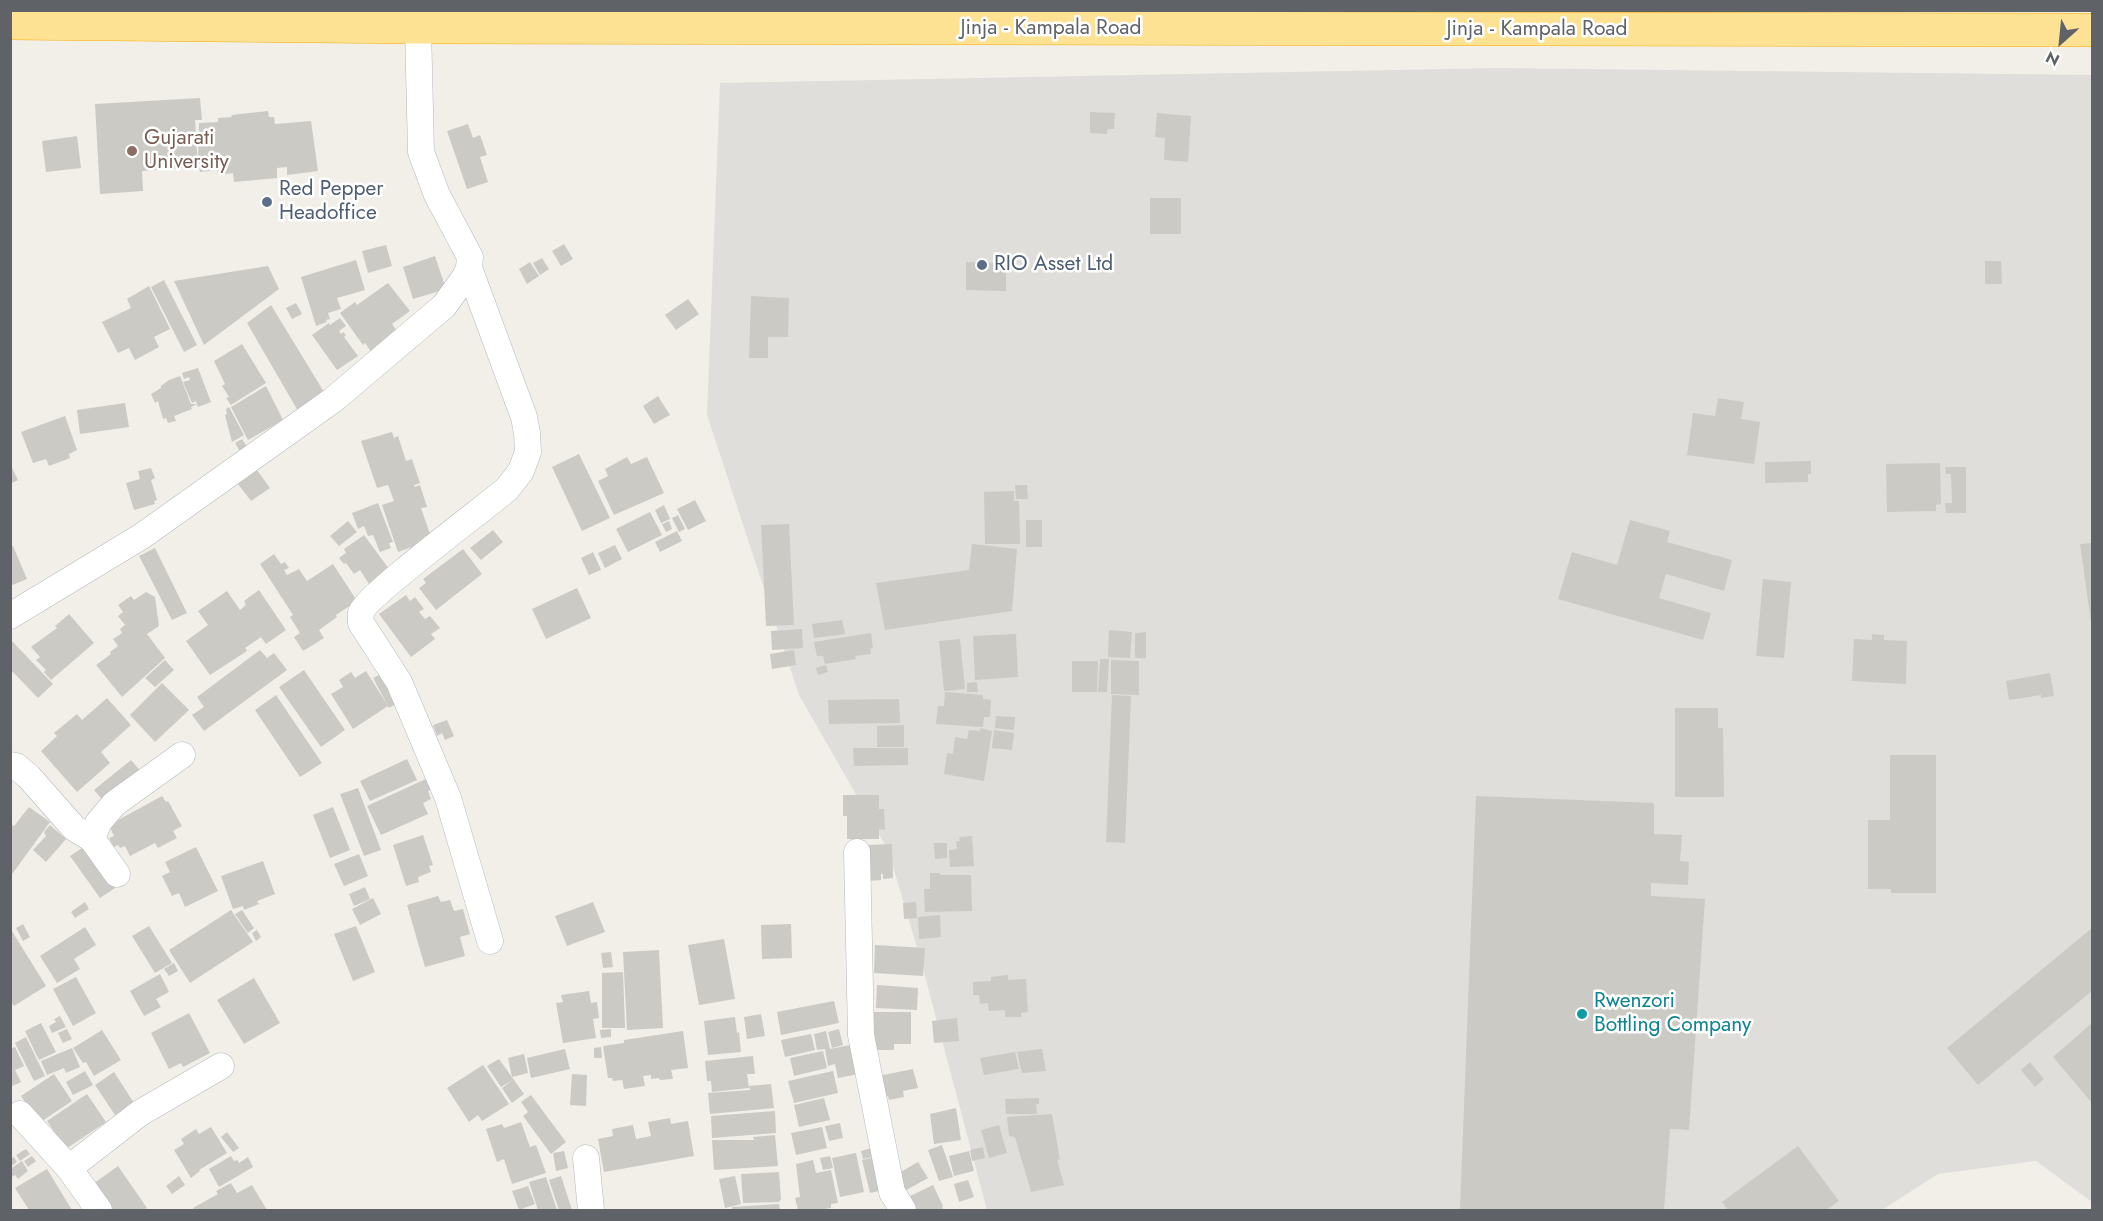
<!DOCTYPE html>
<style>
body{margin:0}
#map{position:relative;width:2103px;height:1221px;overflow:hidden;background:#f1efe8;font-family:Jost,sans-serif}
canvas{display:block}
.frame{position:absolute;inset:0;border:12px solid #5f6368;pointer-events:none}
.north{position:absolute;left:2031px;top:12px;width:60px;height:60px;-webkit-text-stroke:4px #fff;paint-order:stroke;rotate:207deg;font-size:16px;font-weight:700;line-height:24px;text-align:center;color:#5f6368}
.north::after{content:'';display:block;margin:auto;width:21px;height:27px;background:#5f6368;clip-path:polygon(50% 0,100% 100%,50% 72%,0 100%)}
</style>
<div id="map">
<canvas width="2103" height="1221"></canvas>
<div class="frame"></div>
<div class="north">N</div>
</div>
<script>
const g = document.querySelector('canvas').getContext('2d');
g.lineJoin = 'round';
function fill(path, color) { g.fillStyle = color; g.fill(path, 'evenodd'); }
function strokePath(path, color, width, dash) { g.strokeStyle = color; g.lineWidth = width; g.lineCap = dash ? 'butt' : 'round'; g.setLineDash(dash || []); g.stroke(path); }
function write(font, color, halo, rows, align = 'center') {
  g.font = font + ' Jost,sans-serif'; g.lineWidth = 5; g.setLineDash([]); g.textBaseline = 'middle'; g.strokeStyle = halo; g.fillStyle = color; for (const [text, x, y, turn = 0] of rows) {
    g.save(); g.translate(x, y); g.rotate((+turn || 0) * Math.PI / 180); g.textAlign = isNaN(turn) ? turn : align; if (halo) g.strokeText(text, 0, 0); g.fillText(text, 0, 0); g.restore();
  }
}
fill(new Path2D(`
 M1498,68L2092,75V1202L2036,1161L1938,1174L1882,1210H987L921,961L888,850L799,695L707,415L720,83Z`), '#e0deda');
fill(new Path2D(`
 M200,98L202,120H195L198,167L142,171L143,191L100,194L95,104Z
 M268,111L269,117H274L275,124L311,121L318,171L287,175V167L277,168V178L234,182L233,173L218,175L217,170L200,172L198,162L199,123L218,122V118L232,117L231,115Z
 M1090,112L1115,113L1114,129H1108L1107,134L1090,133Z
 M1157,113L1191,116L1188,162L1164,160L1165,138L1155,137Z
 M468,124L473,138L480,135L487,155L480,157L488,182L467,189L447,131Z
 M77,136L81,168L46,172L42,141Z
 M1150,198H1181V234H1150Z
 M564,244L573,259L561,266L552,251Z
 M386,245L392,266L368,273L362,251Z
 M435,256L446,289L413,299L403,267Z
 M542,258L549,269L540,275L533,263Z
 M356,260L365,290L337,298L341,309L328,313L330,319L326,320L327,322L316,326L301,277Z
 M1985,261H2001L2002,284H1985Z
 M530,262L539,276L527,284L519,269Z
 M966,262L1006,263V291L966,290Z
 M268,266L279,289L204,345L174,281Z
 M164,280L197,345L184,352L151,287Z
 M388,283L410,311L392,324L397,331L372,353L365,343L363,345L340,313L355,302L357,305Z
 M149,286L170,329L154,337L159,347L135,360L129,348L118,353L102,322L131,308L127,299Z
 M751,296L789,298L788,337H768V358H749Z
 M688,299L699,314L676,330L665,315Z
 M296,303L302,314L292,319L286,308Z
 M271,305L324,392L298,411L247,323Z
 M340,318L346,326L339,331L341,334L343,332L346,335L344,337L358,356L337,370L312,335L329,323L330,325Z
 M242,344L266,383L231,405L226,398L229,397L222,386L225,384L214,361Z
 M198,368L211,402L198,407L196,401L192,403L183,382L190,380L189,377L184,379L182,373Z
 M180,376L191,404H197L191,407L192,409L174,416L176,421L168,423L166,418L163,419L158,401L155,403L151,394L161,388V386L169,380Z
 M266,386L283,420L248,440L231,407Z
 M658,396L670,415L654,424L643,406Z
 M1718,398L1744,402L1741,419L1760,422L1754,464L1687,455L1693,413L1715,416Z
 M125,403L129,427L80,434L77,410Z
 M229,407L244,435L232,442L225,415L227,414L226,409Z
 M65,416L77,450L69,454L70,458L49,466L46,459L33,463L21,432Z
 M392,432L394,438L398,436L406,461L412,459L420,483L414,485L415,487L420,485L427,507L421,508L430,534L424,537L426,542L398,552L382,505L394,501L388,485L377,488L361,441Z
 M242,439L248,448L241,453L235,443Z
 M579,454L610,518L582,531L552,467Z
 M627,457L631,464L647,457L664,493L614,515L598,481L608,476L605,469Z
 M1811,461V474H1808V482L1765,483V462Z
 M1940,463L1941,504L1936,505V511L1887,512L1886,464Z
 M10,464L18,480L10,484Z
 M1945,467H1966V513H1946L1945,503H1952L1951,474H1946Z
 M151,468L155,478L151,480L157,500L154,501L155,504L134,510L126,483L140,479L138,471Z
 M257,470L270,488L251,501L238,484Z
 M1015,485H1027L1028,499H1016Z
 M1014,491V501H1019L1020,544H985L984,492Z
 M695,500L706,521L688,530L677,509Z
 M378,503L393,542L389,543L391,548L380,552L373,535L368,536L364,526L358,529L352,513Z
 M664,505L670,519L661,523L655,510Z
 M650,512L662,535L628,552L616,529Z
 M678,515L685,529L679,532L672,518Z
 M1026,520H1042V547H1026Z
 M1630,520L1670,531L1667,542L1732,560L1724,591L1666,574L1659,598L1711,613L1703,640L1558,599L1572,552L1617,565Z
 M348,521L357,532L339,546L330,536Z
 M669,521L672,529L666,532L662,524Z
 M789,524L794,625L766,626L761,525Z
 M493,530L503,542L481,560L470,548Z
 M677,531L682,541L660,552L655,542Z
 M364,535L392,573L371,587L360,570L354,574L346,563L344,564L339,558L346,553L344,549Z
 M2092,543V622H2091L2080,544Z
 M972,544L1017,549L1012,611L885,630L876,583L969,570Z
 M615,545L622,559L605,568L598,553Z
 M13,546L27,579L10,586V547Z
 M155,548L187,613L172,620L139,556Z
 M463,549L482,574L436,610L419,588L426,583L423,579Z
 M593,552L601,570L589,575L581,558Z
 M274,554L281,564L285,562L289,568L284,570L287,575L299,569L307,581L333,564L357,601L336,615L337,617L319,630L324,638L303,651L294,637L300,633L290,617L293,615L260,564Z
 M1763,579L1791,582L1784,658L1756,656Z
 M577,588L591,618L546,639L532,609Z
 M259,590L286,630L266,644L261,637L245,648L247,651L210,675L186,641L208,625L198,611L227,591L240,610L246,605L244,601Z
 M146,592L155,597L159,626L147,634L165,658L122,697L96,665L111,654L110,652L118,646L113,639L122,633L120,629L125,625L118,616L123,612L118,605L131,596L134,600Z
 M406,595L410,601L415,597L424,609L419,612L425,619L430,616L440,628L431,634L435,639L411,657L379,614Z
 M69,614L94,643L51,680L44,672L46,670L36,660L40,657L31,647L57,628L55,626Z
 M842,620L845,634L814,638L812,624Z
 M802,629L803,648L772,650L771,631Z
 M1109,630L1132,632L1130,658L1108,657Z
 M1146,632V658H1135V633Z
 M871,633L873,648L870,649L871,654L855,656L856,659L825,664L823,656H817L814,642Z
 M1016,634L1018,677L975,680L973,636Z
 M1872,634L1884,635V640L1907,641L1906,684L1852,681L1854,639L1872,640Z
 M10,639L53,684L38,698L10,669Z
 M960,639L965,689L944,691L939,641Z
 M260,650L267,658L274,653L287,670L204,731L192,715L204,707L197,697Z
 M794,650L796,665L772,669L770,654Z
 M1100,659H1109L1107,692H1098Z
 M165,660L174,670L155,687L145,678Z
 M1111,660L1139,661V695L1111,694Z
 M1072,661H1098L1097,692H1072Z
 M826,665L828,672L818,675L816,668Z
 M304,670L345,730L321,747L279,687Z
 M366,671L388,706L353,729L331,694L343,687L339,680L351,672L355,678Z
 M385,672L401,701L389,708L373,678Z
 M2050,673L2054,696L2041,698V695L2009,700L2006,681Z
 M977,682L978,692H967V683Z
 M162,683L189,710L155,742L130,715Z
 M945,692L983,695V699L991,700L990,717H984L983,727L936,724L938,706H944Z
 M276,695L322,763L300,777L255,710Z
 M1112,695L1131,696L1125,843L1106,842Z
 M107,698L131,725L101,752L110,763L77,792L41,751L57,736L54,733L77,714L82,720Z
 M899,699L900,723L829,724L828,700Z
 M1675,708H1718V728H1723L1724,797H1675Z
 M996,716L1015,717L1014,730L995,728Z
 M447,720L454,736L445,740L442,733L437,736L433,725Z
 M904,725V747H877V726Z
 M980,728L992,731L984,781L944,774L947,753L953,754L955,737L967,739L969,730L980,731Z
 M994,730L1014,733L1012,750L992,748Z
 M853,748H908V765L854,766Z
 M1890,755H1936V893H1891V889H1868V820H1890Z
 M407,759L417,780L370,801L360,781Z
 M131,760L143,774L106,804L94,790Z
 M428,778L433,789L428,791L431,799L423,803L428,814L381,835L367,806Z
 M358,788L381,850L364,856L340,794Z
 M843,795H879V809H884L885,830L879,829V839H847V816H843Z
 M162,796L166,802L168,801L182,826L173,831L177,838L158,848L155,843L130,856L125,846L120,848L118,845L114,847L109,838L114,836L109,825Z
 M1476,796L1654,803V834L1682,835L1680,861L1689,862L1688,885L1651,883V896L1705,899L1689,1130L1670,1129L1664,1210H1460Z
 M29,807L50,822L10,877V824L14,826Z
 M333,807L350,850L330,858L313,815Z
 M50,825L66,839L46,862L33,850L46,836L44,832Z
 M423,835L433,865L429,866L431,872L418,877L419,882L406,886L393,845Z
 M972,836L974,866L950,867L949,850L957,849L956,842L960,841L959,837Z
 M934,843H947V858L935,859Z
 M892,844L893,878L883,879V874H881V880L868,881L866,845Z
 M85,846L115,888L100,898L70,856Z
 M196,847L218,891L185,907L179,893L172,896L162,876L170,872L165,862Z
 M359,854L368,876L344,886L334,864Z
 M263,861L275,894L257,901L259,904L244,910L243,906L233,909L221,876Z
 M930,873H940V875H971L972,911L925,912L924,889H930Z
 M365,887L370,899L354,906L349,894Z
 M438,896L441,902L450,900L454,911L463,909L470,934L460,937L465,956L425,967L407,905Z
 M373,898L381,914L360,925L352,909Z
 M85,902L89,909L75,918L71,912Z
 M593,902L605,932L567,946L555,916Z
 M916,902L917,918L904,919L903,903Z
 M231,910L253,942L190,983L169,950Z
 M242,910L254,928L248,933L235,914Z
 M940,915L941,937L919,939L918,917Z
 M23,924L30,937L23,941L16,928Z
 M791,924L792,958L762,959L761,925Z
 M149,926L172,963L155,973L132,936Z
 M356,926L375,972L353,981L334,934Z
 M85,927L96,945L74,959L80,969L57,983L40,956Z
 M10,928L46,986L14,1006L10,1000Z
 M2092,928V991L1978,1085L1947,1048Z
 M257,930L261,937L256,941L252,933Z
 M724,939L735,999L699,1005L688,945Z
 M875,945L925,948L923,976L874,973Z
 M659,950L663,1028L627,1030L623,952Z
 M611,952L613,967L603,968L601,953Z
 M174,963L178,971L169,976L164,969Z
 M623,972L625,1028H602V973Z
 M160,974L169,992L156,999L161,1007L144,1016L130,991Z
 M1008,975V980L1026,979L1028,1012L1021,1013V1017H1005V1010L989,1011L988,1003L980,1004L979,995H973V982L991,981V977Z
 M76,977L96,1013L73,1026L53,989Z
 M254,978L280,1023L244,1044L217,1000Z
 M877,985L918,988L917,1010L876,1008Z
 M589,991L591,1003L597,1002L599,1018L593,1019L596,1038L563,1043L556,1003L563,1002L561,995Z
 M834,1001L839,1023L781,1035L777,1012Z
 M874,1012H911V1044H894V1050H873Z
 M189,1013L210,1053L183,1067L181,1063L169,1069L151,1033Z
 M761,1014L765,1036L747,1039L744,1017Z
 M60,1016L66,1027L52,1033L49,1026L56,1022L54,1019Z
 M735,1017L737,1033L739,1032L741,1052L708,1055L704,1021Z
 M957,1018L959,1041L934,1043L932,1021Z
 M41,1023L56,1052L39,1060L25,1031Z
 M2092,1023V1103L2053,1057Z
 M67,1029L72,1039L63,1043L58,1033Z
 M611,1029V1037L601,1038L600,1030Z
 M839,1029L843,1045L832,1048L828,1032Z
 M102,1030L121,1060L94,1076L86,1062L83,1063L73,1048Z
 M683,1031L688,1068L671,1070L673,1079L660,1080L659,1078L651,1079V1075L643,1076L645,1086L624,1089L622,1080L613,1081L612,1078H608L603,1046L624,1043V1040Z
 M826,1031L830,1049L850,1045L859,1074L838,1078L835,1064L828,1066L825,1049L817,1050L814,1034Z
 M811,1034L815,1050L785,1057L781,1040Z
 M26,1037L45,1076L34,1081L15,1043Z
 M15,1047L24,1066L15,1070L21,1082L10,1087V1049Z
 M601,1047L602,1058H594V1048Z
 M72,1048L80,1067L66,1073L64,1068L47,1075L41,1061Z
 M565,1049L570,1069L531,1078L527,1058Z
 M1042,1049L1046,1071L1022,1073L1017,1052Z
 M823,1051L827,1068L794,1076L790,1058Z
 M1015,1052L1019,1069L984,1075L980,1058Z
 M524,1054L528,1073L512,1077L508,1058Z
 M753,1056L755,1074H747L749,1088L712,1092L711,1081H707L705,1061Z
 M499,1059L524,1094L512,1103L502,1088L513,1080L501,1087L487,1066Z
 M2030,1062L2044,1079L2035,1087L2021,1070Z
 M483,1065L509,1104L482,1121L478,1115L469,1122L447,1088Z
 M913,1069L918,1088L903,1091L904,1097L889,1100L888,1096L883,1098L878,1076Z
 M85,1071L93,1085L73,1095L66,1082Z
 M833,1071L838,1093L794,1103L788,1081Z
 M114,1072L134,1103L115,1115L95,1085Z
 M54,1074L72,1101L39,1123L21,1096Z
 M572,1074L587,1075L586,1106L570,1105Z
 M771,1084L774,1108L710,1114L708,1093L750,1090L749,1086Z
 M87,1094L106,1122L66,1149L47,1121Z
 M531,1095L566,1142L551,1154L523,1116L528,1112L521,1102Z
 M824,1098L830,1120L799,1127L794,1105Z
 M1039,1098V1104H1036L1037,1114H1006L1005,1099Z
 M956,1108L961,1140L934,1144L930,1114Z
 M775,1111L776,1133L712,1138L711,1116Z
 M1052,1114L1060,1160L1057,1159L1064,1185L1031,1192L1015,1137L1009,1136L1007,1117Z
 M670,1118L671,1124L688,1121L694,1156L604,1172L598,1139L613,1136L612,1129L633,1125L636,1139L651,1136L648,1122Z
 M521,1122L530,1147L536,1145L546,1173L512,1184L504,1159L497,1162L486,1129L502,1124L504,1128Z
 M840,1123L843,1138L829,1141L825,1126Z
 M999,1125L1007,1153L989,1158L981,1130Z
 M211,1127L227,1153L199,1170L200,1171L191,1178L174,1150L184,1144L181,1139L196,1129L199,1134Z
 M822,1127L827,1148L796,1155L791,1133Z
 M227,1132L239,1148L233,1152L221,1137Z
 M775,1135L778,1166L714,1170L712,1140H754L753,1137Z
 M942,1145L953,1177L939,1181L928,1150Z
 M1798,1146L1839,1201L1826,1210H1728L1722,1202Z
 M983,1147L985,1158L972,1161L970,1150Z
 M871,1148L873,1157L863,1159L861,1151Z
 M26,1149L30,1154L20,1161L16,1155Z
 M564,1151L568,1168L556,1171L553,1153Z
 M969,1151L974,1171L954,1176L949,1156Z
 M856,1153L864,1192L840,1197L832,1158Z
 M32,1156L36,1161L28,1167L24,1161Z
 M231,1156L234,1161L237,1160L239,1163L248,1157L253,1167L219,1187L209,1169Z
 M830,1156L833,1168L823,1170L820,1158Z
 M14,1157L17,1162L10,1167V1159Z
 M876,1157L884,1190L870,1193L862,1160Z
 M813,1160L816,1173L831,1170L838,1203L831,1204V1208L817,1210H798L795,1198L800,1197L796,1164Z
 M22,1161L28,1171L18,1179L15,1175L10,1178V1169Z
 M918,1162L928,1178L901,1193L892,1177Z
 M118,1166L147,1208L143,1210H111L93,1184Z
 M47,1169L72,1210H29L15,1188Z
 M779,1172L781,1199L779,1202L743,1203L741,1174Z
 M179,1176L185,1185L172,1194L166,1186Z
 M561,1176L572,1210H559L549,1180Z
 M735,1176L741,1204L725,1208L719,1179Z
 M546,1177L557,1210H538L529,1182Z
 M968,1180L974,1197L959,1202L954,1184Z
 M231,1183L237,1193L252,1185L267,1210H195L193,1208L218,1194L216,1191Z
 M933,1185L943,1206L942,1207L943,1210H913L906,1198Z
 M528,1186L535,1204L519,1210L512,1191Z
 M779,1204L780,1210H732V1207Z`), '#cccac5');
const street = new Path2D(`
 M469,268L524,417L527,433L528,452L521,471L507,489C487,506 365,597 361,613C360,616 361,619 361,623L399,682L448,798L490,941
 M10,616L142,536L333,400L444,306L465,277L469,268L470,257L437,195L421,152L418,27
 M10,765L16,766L29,777L74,828L92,839L117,874
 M92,839L98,823L114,804L182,755
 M857,852L861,1035L892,1192L903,1210
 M20,1114L69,1168L99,1210
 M586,1158L591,1210
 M69,1168L140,1113L221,1066`);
const highway = new Path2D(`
 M10,23L418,27L2092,30`);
strokePath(street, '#b5b8bc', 27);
strokePath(highway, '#f9ab00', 34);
strokePath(street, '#fff', 26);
strokePath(highway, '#fde293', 33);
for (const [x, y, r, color] of [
 [132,151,6,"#8d6e63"],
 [267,202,6,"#5c6f8a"],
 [982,265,6,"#5c6f8a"],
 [1582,1014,6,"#0f9aa8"]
]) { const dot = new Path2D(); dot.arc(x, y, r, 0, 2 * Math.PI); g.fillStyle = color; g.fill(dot); strokePath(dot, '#fff', 2); }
write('21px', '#5f6368', '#fff', [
 ["Jinja - Kampala Road",1051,29],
 ["Jinja - Kampala Road",1537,30]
]);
write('21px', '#785e54', '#fff', [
 ["Gujarati",144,139],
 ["University",144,163]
], 'left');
write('21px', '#4e5e75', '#fff', [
 ["Red Pepper",279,190],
 ["Headoffice",279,214],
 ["RIO Asset Ltd",994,265]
], 'left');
write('21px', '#0d838f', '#fff', [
 ["Rwenzori",1594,1002],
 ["Bottling Company",1594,1026]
], 'left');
</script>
